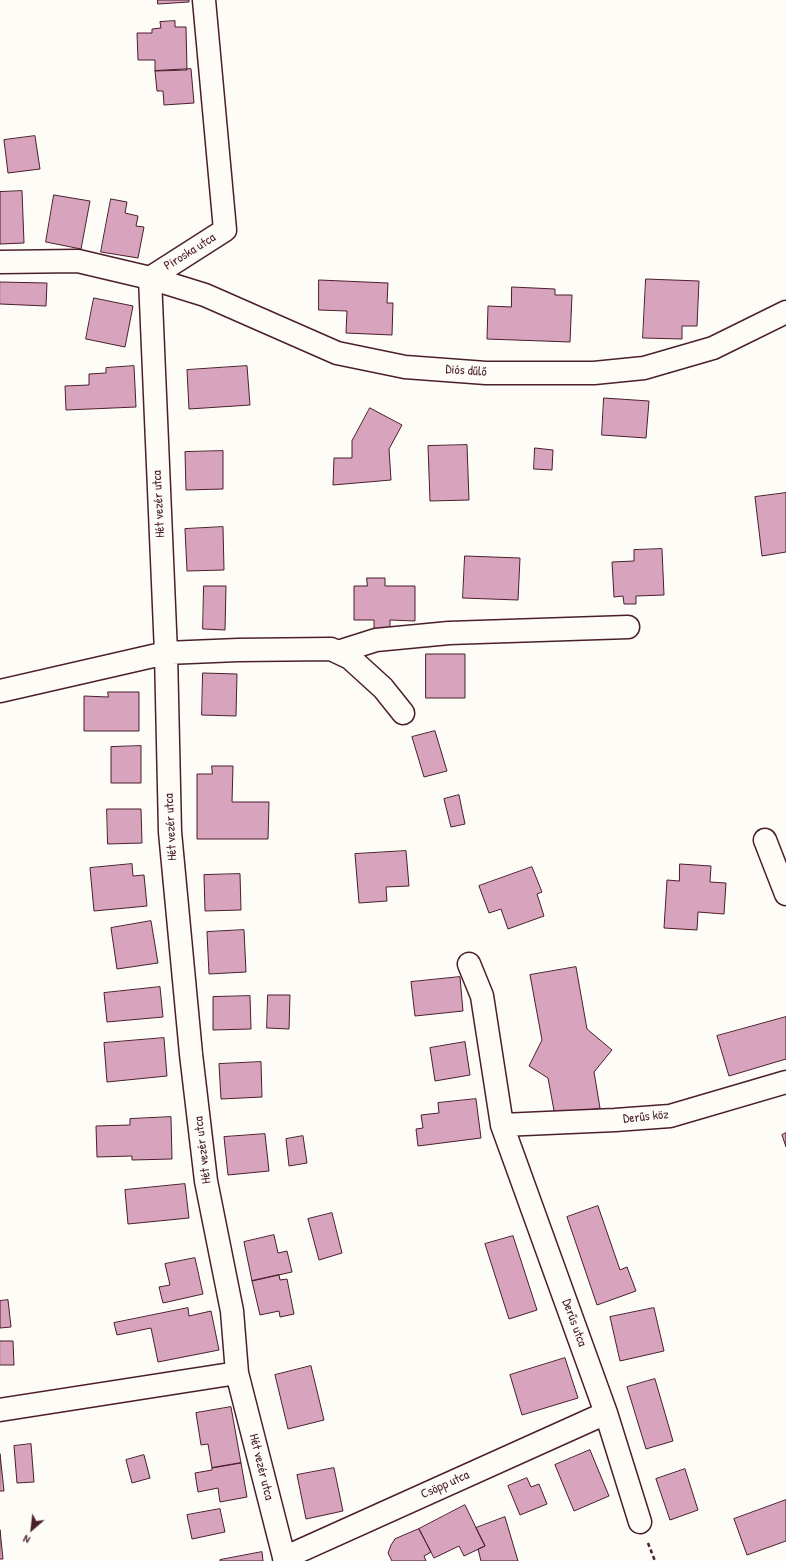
<!DOCTYPE html>
<meta charset="utf-8">
<style>
body{margin:0}
#map{position:relative;width:786px;height:1561px;overflow:hidden;background:#fdfcf7;font-family:"Patrick Hand",sans-serif}
canvas{display:block}
.north{position:absolute;left:12px;top:1509px;width:40px;height:40px;-webkit-text-stroke:3px #fdfcf7;paint-order:stroke;rotate:208deg;font-size:11px;font-weight:700;line-height:16px;text-align:center;color:#4a1f2b}
.north::after{content:'';display:block;margin:auto;width:14px;height:18px;background:#4a1f2b;clip-path:polygon(50% 0,100% 100%,50% 72%,0 100%)}
</style>
<div id="map">
<canvas width="786" height="1561"></canvas>
<div class="north">N</div>
</div>
<script>
const g = document.querySelector('canvas').getContext('2d');
g.lineJoin = 'round';
function fill(path, color) { g.fillStyle = color; g.fill(path, 'evenodd'); }
function strokePath(path, color, width, dash) { g.strokeStyle = color; g.lineWidth = width; g.lineCap = dash ? 'butt' : 'round'; g.setLineDash(dash || []); g.stroke(path); }
function write(font, color, halo, rows, align = 'center') {
  g.font = font + ' "Patrick Hand",sans-serif'; g.lineWidth = 3.5; g.setLineDash([]); g.textBaseline = 'middle'; g.strokeStyle = halo; g.fillStyle = color; for (const [text, x, y, turn = 0] of rows) {
    g.save(); g.translate(x, y); g.rotate((+turn || 0) * Math.PI / 180); g.textAlign = isNaN(turn) ? turn : align; if (halo) g.strokeText(text, 0, 0); g.fillText(text, 0, 0); g.restore();
  }
}
const building = new Path2D(`
 M158,0H189V2L158,4Z
 M175,21V27H186L187,70L155,71V60H138L137,33H152V29L161,28L160,22Z
 M191,69L194,103L164,105L163,91H157L155,71Z
 M35,136L40,169L8,173L4,140Z
 M22,191L24,243L0,244V192Z
 M54,195L90,201L81,249L46,242Z
 M111,199L127,202L125,213L138,216L136,226L144,227L138,258L101,252Z
 M646,279L699,281L697,326H682V339L643,338Z
 M319,280L388,283L387,303H393L392,335L346,333L347,311L319,310Z
 M0,282L47,283L46,306L0,304Z
 M512,287L555,289V295H572L570,342L487,339L488,306L511,307Z
 M94,298L133,306L125,347L86,339Z
 M134,366L136,407L66,410L65,386L89,385V374L106,373V368Z
 M247,366L250,405L189,409L187,370Z
 M604,398L649,401L646,438L602,435Z
 M370,408L402,425L389,449L391,480L333,485L334,458H352V441Z
 M467,445L469,500L430,501L428,446Z
 M535,448L553,450L552,470L534,469Z
 M223,451V489L186,490L185,452Z
 M786,493V552L762,556L755,497Z
 M223,527L224,570L187,571L185,529Z
 M662,549L664,595L636,596V604H624L623,596L614,597L612,562L634,561V550Z
 M465,556L520,558L518,600L463,598Z
 M367,578H385V586H415V621L390,620V630H374V620H354V586H367Z
 M204,586H226L225,630L203,629Z
 M426,654H465V698H426Z
 M203,673L237,674L236,716L202,715Z
 M108,692H139V731H84V696L108,697Z
 M435,731L447,771L424,777L412,737Z
 M141,746V783H111V747Z
 M212,766H233L232,802H269L268,839H197V774H212Z
 M459,795L465,824L451,827L444,799Z
 M107,809H141L142,843L108,844Z
 M406,851L409,886L386,887L387,901L359,903L355,854Z
 M132,864L133,876L144,875L147,906L94,911L90,868Z
 M680,864L711,866L710,882L726,883L724,914L698,912L697,930L664,928L667,880L679,881Z
 M532,867L542,892L537,894L544,916L508,929L501,909L489,913L479,886Z
 M240,874L241,910L205,911L204,875Z
 M151,921L158,963L117,969L111,928Z
 M244,930L246,972L209,974L207,932Z
 M576,967L587,1029L612,1050L594,1072L600,1108L555,1116L548,1078L529,1066L542,1040L530,975Z
 M460,977L463,1011L415,1016L411,982Z
 M160,987L163,1017L107,1022L104,993Z
 M268,995H290L289,1029L267,1028Z
 M250,996L251,1029L213,1030V997Z
 M786,1017V1059L729,1076L717,1036Z
 M164,1038L167,1076L107,1082L104,1043Z
 M465,1042L470,1075L435,1081L430,1048Z
 M261,1062L262,1097L221,1099L219,1064Z
 M476,1099L481,1138L418,1146L416,1129L423,1128L421,1115L439,1113L438,1103Z
 M171,1117L172,1159L132,1160V1156L97,1157L96,1126L130,1125V1119Z
 M786,1133V1147L782,1135Z
 M265,1134L269,1171L228,1175L224,1137Z
 M303,1136L307,1163L289,1166L286,1139Z
 M185,1184L189,1218L128,1224L125,1190Z
 M598,1206L620,1270L627,1267L636,1291L597,1305L567,1217Z
 M332,1213L342,1253L319,1260L308,1219Z
 M274,1235L278,1253L287,1251L292,1272L252,1281L244,1242Z
 M513,1236L537,1310L509,1319L485,1244Z
 M195,1258L203,1294L163,1303L159,1287L170,1285L165,1264Z
 M279,1275L280,1280L287,1279L294,1314L280,1317L279,1311L260,1315L252,1281Z
 M8,1300L11,1327L0,1328V1301Z
 M188,1308L189,1316L211,1311L219,1350L158,1362L151,1328L117,1335L114,1323Z
 M654,1308L664,1351L620,1361L610,1317Z
 M0,1341H13L14,1365H0Z
 M565,1358L578,1398L522,1415L510,1375Z
 M311,1366L324,1420L288,1429L275,1375Z
 M655,1379L673,1441L646,1449L627,1387Z
 M231,1407L241,1463L212,1468L208,1444L201,1445L196,1413Z
 M31,1444L34,1482L17,1483L14,1446Z
 M590,1450L609,1496L574,1511L555,1465Z
 M0,1454L4,1491H0Z
 M144,1455L150,1478L132,1483L126,1460Z
 M241,1463L247,1497L220,1502L218,1488L198,1492L195,1473L212,1470V1468Z
 M334,1468L343,1511L306,1519L297,1475Z
 M685,1469L698,1510L670,1520L656,1479Z
 M527,1478L531,1487L539,1484L547,1504L520,1515L508,1486Z
 M786,1500V1541L747,1555L734,1519Z
 M465,1505L485,1546L464,1556L459,1546L434,1558L419,1529Z
 M220,1509L225,1532L192,1539L187,1515Z
 M505,1517L518,1561H481L478,1549L485,1546L476,1528Z
 M419,1529L431,1552L424,1556L426,1561H392L388,1553L391,1545L395,1539Z
 M0,1530L3,1559H0Z
 M262,1552L263,1561H220V1560Z`);
fill(building, '#d8a3bd');
strokePath(building, '#4a1f2b', 1);
const street = new Path2D(`
 M0,262L78,261L150,278L225,230L204,0
 M338,652L376,640L449,633L628,627
 M0,691L166,653L238,650L331,649L350,658L383,688L403,713
 M765,840L786,894
 M469,964L482,996L502,1125L606,1413L640,1522
 M502,1125L615,1120L670,1116L786,1082
 M0,1410L237,1373
 M284,1558L606,1413
 M285,1561L237,1373L232,1311L206,1181L191,1054L170,832L166,653L150,278L205,295L337,353L405,367L486,373H594L644,368L713,348L786,312`);
strokePath(street, '#4a1f2b', 25);
strokePath(new Path2D(`
 M648,1543L655,1561`), '#4a1f2b', 2.5, [4, 3]);
strokePath(street, '#fdfcf7', 22);
write('13px', '#4a1f2b', '#fdfcf7', [
 ["Piroska utca",190,252,-32],
 ["Diós dűlő",466,371,4],
 ["Hét vezér utca",159,504,-93],
 ["Hét vezér utca",171,827,-93],
 ["Derűs köz",646,1117,-6],
 ["Hét vezér utca",203,1150,-97],
 ["Derűs utca",574,1323,70],
 ["Hét vezér utca",261,1467,76],
 ["Csöpp utca",445,1485,-24]
]);
</script>
